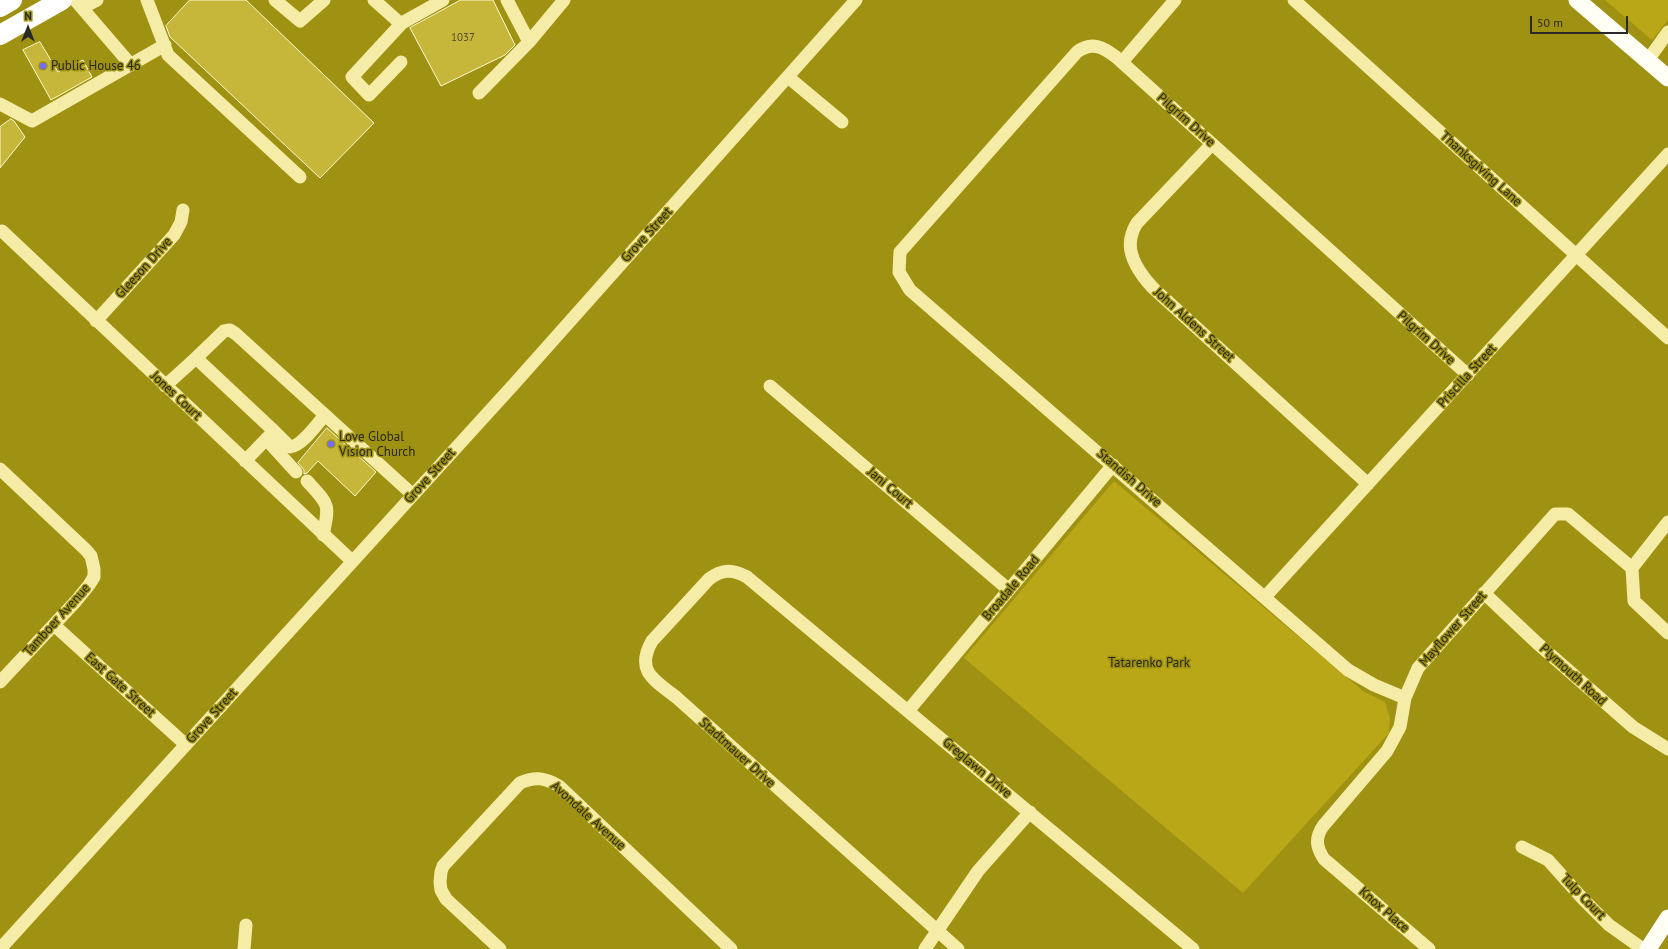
<!DOCTYPE html>
<style>
body{margin:0}
#map{position:relative;width:1668px;height:949px;overflow:hidden;background:#9f9111;font-family:"PT Sans",sans-serif}
canvas{display:block}
.north{position:absolute;left:8px;top:8px;width:40px;height:40px;-webkit-text-stroke:3px #9f9111;paint-order:stroke;rotate:0deg;font-size:11px;font-weight:700;line-height:16px;text-align:center;color:#292929}
.north::after{content:'';display:block;margin:auto;width:14px;height:18px;background:#292929;clip-path:polygon(50% 0,100% 100%,50% 72%,0 100%)}
.scale{position:absolute;left:1530px;top:16px;width:98px;height:18px;box-sizing:border-box;border:2px solid #292929;border-top:0;padding-left:5px;font-size:12px;line-height:14px;white-space:nowrap;color:#292929;-webkit-text-stroke:3px #9f9111;paint-order:stroke}
</style>
<div id="map">
<canvas width="1668" height="949"></canvas>
<div class="north">N</div>
<div class="scale">50 m</div>
</div>
<script>
const g = document.querySelector('canvas').getContext('2d');
g.lineJoin = 'round';
function fill(path, color) { g.fillStyle = color; g.fill(path, 'evenodd'); }
function strokePath(path, color, width, dash) { g.strokeStyle = color; g.lineWidth = width; g.lineCap = dash ? 'butt' : 'round'; g.setLineDash(dash || []); g.stroke(path); }
function write(font, color, halo, rows, align = 'center') {
  g.font = font + ' "PT Sans",sans-serif'; g.lineWidth = 3; g.setLineDash([]); g.textBaseline = 'middle'; g.strokeStyle = halo; g.fillStyle = color; for (const [text, x, y, turn = 0] of rows) {
    g.save(); g.translate(x, y); g.rotate((+turn || 0) * Math.PI / 180); g.textAlign = isNaN(turn) ? turn : align; if (halo) g.strokeText(text, 0, 0); g.fillText(text, 0, 0); g.restore();
  }
}
fill(new Path2D(`
 M1605,0H1668V20L1652,40Z
 M1114,481L1363,691L1385,702L1390,718L1389,733L1243,893L964,658Z`), '#b9a718');
const building = new Path2D(`
 M190,0H246L374,123L320,178L170,37L166,26Z
 M461,0H493L515,45L505,55L441,86L410,28Z
 M40,42L58,72L83,60L92,77L51,100L23,50Z
 M11,119L14,121L25,137L0,168V127Z
 M327,428L376,472L355,496L318,461L307,473L304,474V470L298,463Z`);
fill(building, '#c6b73a');
strokePath(building, '#fef9d1', 1);
strokePath(new Path2D(`
 M75,0L82,8L97,0
 M147,0L168,55L300,177
 M275,0L300,21L324,0
 M374,0L401,24
 M507,0L529,42
 M1294,0L1668,338
 M82,8L131,65
 M1648,60L1668,32
 M401,62L369,95L352,77L402,23L443,0
 M1122,62L1175,0
 M788,77L842,122
 M479,93L529,42L564,0
 M0,104L32,121L165,45
 M1212,144L1137,223C1135,226 1133,230 1132,234C1125,254 1140,274 1153,288L1368,484
 M2,231L352,561
 M96,321L174,235L181,222L183,210
 M196,358L224,331L230,330L236,334L413,495
 M165,386L196,358L274,431L245,461
 M770,386L1009,590
 M274,431L290,447C302,446 317,424 325,415
 M266,439L296,472
 M0,469L86,550L91,556L94,569V577L89,585L76,601L0,682
 M307,481C329,505 330,503 323,535
 M1632,568L1634,601L1668,633
 M1484,593L1537,643L1633,727L1668,749
 M1265,597L1668,154
 M54,625L186,745
 M1405,698L1374,685L1348,670L910,290L899,272L900,252L1077,52C1092,41 1103,47 1116,57L1468,375
 M908,711L1113,465
 M1522,847L1548,860L1582,898L1609,925L1643,949
 M0,949L515,383L856,0
 M244,949L246,925
 M500,949L446,899L441,890L440,882L441,872L443,866L520,783C535,776 546,778 559,786L731,949
 M925,949L978,871L1030,812
 M958,949L676,697C654,680 635,671 652,641L709,579C722,569 733,569 747,577L1193,949
 M1429,949L1324,859C1316,847 1315,838 1323,826L1387,751L1400,727L1405,698L1418,668L1555,514H1568L1632,568L1668,522`), '#f5eca8', 13);
strokePath(new Path2D(`
 M1577,0L1668,78
 M1648,949L1668,918`), '#fffff6', 17);
strokePath(new Path2D(`
 M0,7L12,0
 M0,35L62,0`), '#fff', 20);
for (const [x, y, r, color] of [
 [43,66,4,"#736cff"],
 [331,444,4,"#736cff"]
]) { const dot = new Path2D(); dot.arc(x, y, r, 0, 2 * Math.PI); g.fillStyle = color; g.fill(dot); strokePath(dot, '#9f9111', 1.5); }
write('11px', '#504c2d', null, [
 ["1037",463,38]
]);
write('13px', '#292929', '#9f9111', [
 ["Public House 46",51,66],
 ["Love Global",339,437],
 ["Vision Church",339,452]
], 'left');
write('13px', '#292929', '#9f9111', [
 ["Pilgrim Drive",1186,120,42],
 ["Thanksgiving Lane",1481,169,42],
 ["Grove Street",647,235,-48],
 ["Gleeson Drive",144,268,-48],
 ["John Aldens Street",1194,325,42],
 ["Pilgrim Drive",1426,338,42],
 ["Priscilla Street",1467,376,-48],
 ["Jones Court",176,396,43],
 ["Grove Street",430,476,-48],
 ["Standish Drive",1129,478,41],
 ["Jani Court",890,488,40],
 ["Broadale Road",1011,588,-50],
 ["Tamboer Avenue",57,620,-48],
 ["Mayflower Street",1453,629,-49],
 ["Plymouth Road",1573,675,42],
 ["East Gate Street",120,685,42],
 ["Grove Street",212,716,-48],
 ["Stadtmauer Drive",737,753,42],
 ["Greglawn Drive",977,768,40],
 ["Avondale Avenue",588,816,42],
 ["Tulp Court",1583,897,46],
 ["Knox Place",1384,910,41]
]);
write('13px', '#292824', '#9f9111', [
 ["Tatarenko Park",1149,663]
]);
</script>
